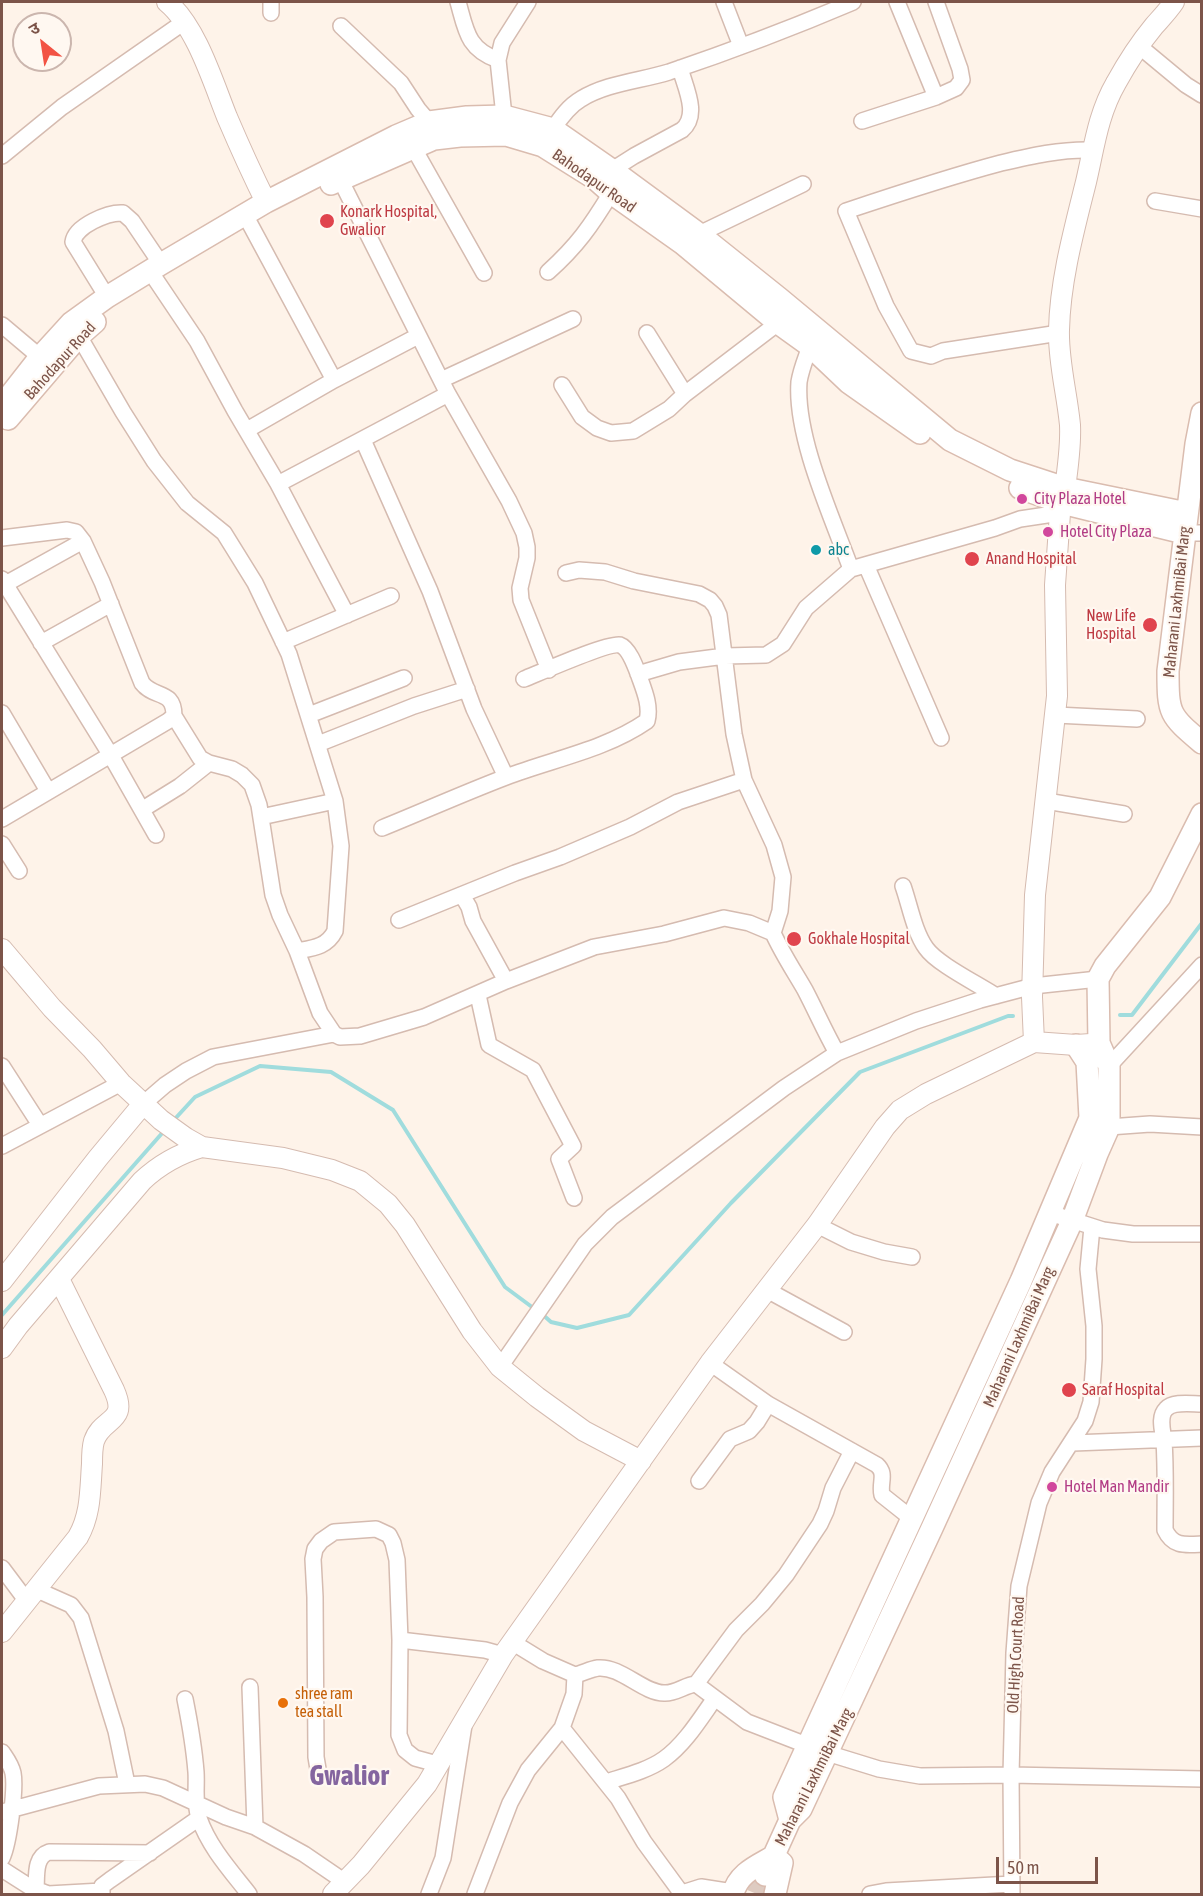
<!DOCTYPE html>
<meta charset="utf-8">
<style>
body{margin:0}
#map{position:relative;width:1203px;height:1896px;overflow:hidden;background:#fef3e9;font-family:"Asap Condensed","Noto Sans Devanagari",sans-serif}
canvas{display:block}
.frame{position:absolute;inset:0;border:3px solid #7c5449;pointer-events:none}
.north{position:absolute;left:12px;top:12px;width:60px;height:60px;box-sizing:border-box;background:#fff8f1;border:2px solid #cbb6ae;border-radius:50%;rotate:330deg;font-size:16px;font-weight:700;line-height:24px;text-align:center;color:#7c5449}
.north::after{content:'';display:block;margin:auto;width:21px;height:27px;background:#f25344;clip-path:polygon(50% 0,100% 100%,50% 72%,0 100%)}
.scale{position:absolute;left:996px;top:1857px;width:102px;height:27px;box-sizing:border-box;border:3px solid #7c5449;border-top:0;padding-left:8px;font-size:18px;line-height:21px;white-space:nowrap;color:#7c5449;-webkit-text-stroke:4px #fff8f1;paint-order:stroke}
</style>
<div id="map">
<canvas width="1203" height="1896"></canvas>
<div class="frame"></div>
<div class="north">उ</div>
<div class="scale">50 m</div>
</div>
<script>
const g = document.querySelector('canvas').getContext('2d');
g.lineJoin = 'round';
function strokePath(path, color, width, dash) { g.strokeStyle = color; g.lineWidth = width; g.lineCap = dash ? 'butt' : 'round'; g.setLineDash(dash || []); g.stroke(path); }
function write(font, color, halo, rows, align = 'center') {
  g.font = font + ' "Asap Condensed",sans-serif'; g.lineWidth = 4.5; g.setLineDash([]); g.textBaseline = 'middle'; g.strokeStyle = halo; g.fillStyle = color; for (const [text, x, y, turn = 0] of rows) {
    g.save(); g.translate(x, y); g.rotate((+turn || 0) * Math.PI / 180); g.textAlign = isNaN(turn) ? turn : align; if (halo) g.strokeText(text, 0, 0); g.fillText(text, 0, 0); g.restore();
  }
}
strokePath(new Path2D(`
 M1120,1015H1132L1202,923
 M173,1121L195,1097L260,1066L331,1072L393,1110L505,1287L536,1310
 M542,1314L551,1322L577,1328L629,1315L731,1203L860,1072L1008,1016H1013
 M2,1315L164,1131`), '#a0dcdd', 4);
strokePath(new Path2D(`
 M757,1894L765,1875`), '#decbc1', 21, [21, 10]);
const minor = new Path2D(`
 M458,2C466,30 467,49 498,60
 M724,2L741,46
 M897,2L936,97
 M271,13V2
 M341,26L401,83L418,109L429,122
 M1139,46L1186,85L1202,95
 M504,116L498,60L502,43L528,2
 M862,121L936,97L956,88L962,80L960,69L936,2
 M553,129C561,117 569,106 581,99C607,83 640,81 669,72C731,51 792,28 853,2
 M413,147L484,273
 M2,156L62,107L184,22
 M612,170L634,156L682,130C700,115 685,87 680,68
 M340,179L448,394L509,501L524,533L527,547V558L520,588L521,600L549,670
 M1155,201L1202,209
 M250,224L334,380
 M699,234L803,184
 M548,272C577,246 591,226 611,193
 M156,280L197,341L235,411L278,484L347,615
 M107,297L73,242C75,226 108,212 123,213L132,221L161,264
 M2,325L40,357
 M647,333L685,394
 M1059,333L943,351L931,356L911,351L886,306L846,211C897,194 948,177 1001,163C1031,156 1061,149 1092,150
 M79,336L123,412L154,461L187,503L224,533L255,583L289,654L335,801L341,846L335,931C327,947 313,948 297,951
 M810,346C806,358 801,369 799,382C795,437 832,517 851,569
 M441,380L573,319
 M562,385L582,417L597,428L611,433L633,431L669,409L685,394L778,323
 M247,430L334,380L418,336
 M363,440L430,591L474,709L506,777
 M278,484L448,394
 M1184,533H1202
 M2,538L67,530L76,532L83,541L102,582L142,683C154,699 174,689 174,716L168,721L2,819
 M866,565L941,738
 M566,573L579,570L605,572L634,581L699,594L710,600L715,606L719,615L734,734L744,780L774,845L783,877L780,911L773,933C782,953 794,971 805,990C816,1011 825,1032 837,1053
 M2,579L110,754L156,835
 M2,586L83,541
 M283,642L391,596
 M41,643L111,604
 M638,674L679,662L725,656L766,655L783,644L806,608L851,569L995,528L1020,519L1060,513
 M2,713L48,791
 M309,715L404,678
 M1056,715L1137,719
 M174,716L200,758L209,763L232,769L242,775L252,785L259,805L273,895L280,915L297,951L320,1013L334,1034L340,1037L360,1036L424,1017L506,981L594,947L664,934L724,918L749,923L773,933
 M318,744L414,706L467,689
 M1046,801L1124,814
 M143,809L180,786L209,763
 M261,817L335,801
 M382,828C424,811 464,793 506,777C553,759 605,750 647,721C651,706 644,690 639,676C636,668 629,648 620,645C609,642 539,673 524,679
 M2,844L19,871
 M903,886C910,906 914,931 926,948C937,964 978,984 996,996
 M462,895L469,907L473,921L506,981
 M399,920L515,873L560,857L630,827L678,802L744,780
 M478,995L489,1045L533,1070L573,1146L559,1159L574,1198
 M2,1066L40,1125
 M1109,1066L1202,965
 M143,1104L165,1085L186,1071L213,1057L334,1034
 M1109,1127L1150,1124L1202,1127
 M2,1146L121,1083
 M1050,1213L1103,1230L1133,1234H1202
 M817,1225L851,1242L884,1252L912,1257
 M767,1290L844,1332
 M710,1363L768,1404L877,1465C887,1474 879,1483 882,1495L911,1518
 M500,1367L585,1244L612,1217L784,1088L837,1053L916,1021L980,1000L1033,986L1098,979
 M1202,1404C1191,1404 1173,1401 1166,1409C1158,1417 1163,1431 1164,1441C1166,1471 1165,1500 1165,1530C1173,1547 1185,1545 1202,1544
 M1073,1443L1202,1438
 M699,1481L730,1439L749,1431L757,1422L768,1404
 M2,1568L26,1600
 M35,1589L71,1605L81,1618L116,1731L127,1784
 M400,1640L485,1650L503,1655
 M512,1642L543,1661L575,1675C583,1673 591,1669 598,1668C621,1666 643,1693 664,1693C675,1694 685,1685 696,1684L747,1722L827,1753L879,1769L920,1776L1011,1775L1202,1779
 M696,1684L736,1630L762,1604L786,1575L820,1524L826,1511L833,1488L852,1451
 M250,1687L255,1827
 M185,1699C190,1724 194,1747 196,1772C197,1787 194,1803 199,1818C209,1847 231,1871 249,1894
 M562,1728L618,1798L644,1842L682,1894
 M2,1752C6,1758 11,1764 13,1773C16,1789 9,1843 2,1858
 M318,1769L316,1757L315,1597L313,1559L315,1549L321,1541L334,1532L376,1529L389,1535L393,1543L397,1560L400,1640L399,1735L405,1750L415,1758L437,1764
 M606,1782C625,1776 647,1771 664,1759C685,1744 700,1719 715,1698
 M2,1812L99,1786L145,1784L163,1788L226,1817L255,1827L304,1854L345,1882
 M2,1869L30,1887L48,1894L102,1891
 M36,1890C37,1876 34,1857 49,1852L150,1853
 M102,1894V1886L110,1880L199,1818
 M429,1894L443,1858L464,1725
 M475,1894L510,1803L528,1770L562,1728L574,1694L575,1675
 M679,1894L701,1887L733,1892
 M870,1894L886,1891L1012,1884
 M1012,1894L1011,1775L1014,1653L1019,1586L1039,1503L1052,1472L1085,1421L1091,1402L1094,1359V1326L1088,1269L1092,1227`);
const tertiary = new Path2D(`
 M167,2C196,26 213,82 227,117C239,145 252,174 266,202
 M1065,488C1068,467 1071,446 1070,425C1067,393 1058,361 1059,330C1060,281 1074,230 1086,182C1094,148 1098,114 1116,83C1127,63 1140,43 1154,26C1161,18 1168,11 1174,2
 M2,949L52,1008L92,1049L121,1083L161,1120L186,1138L202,1147L283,1158L332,1170L360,1181L388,1204L405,1225L472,1331L500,1367L537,1397L584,1431L641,1461
 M1034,1042L1032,997L1035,895L1057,696L1055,585L1060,513L1062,503
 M2,1281L98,1158L143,1104
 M2,1348L18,1326L142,1181C160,1164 178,1154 202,1147
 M2,1632L78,1537C91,1514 90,1491 92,1464C92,1457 92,1448 94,1441C102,1417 129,1423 114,1390L59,1279
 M333,1894L361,1865L427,1784L503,1655L710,1363L817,1225L885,1127L900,1110L926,1094L1034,1042L1076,1045L1091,1044`);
const secondary = new Path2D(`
 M331,184L434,139L460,136L506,135L543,146L594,178L611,193L683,244L778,323L810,346L849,383L920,433
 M1202,413L1196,444L1168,671C1168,714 1169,715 1202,743
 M2,414L7,399L40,357L71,323L107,297L161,264L266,202L396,136L429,122L467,117L504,116L553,129L612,170L699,234L779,298L950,440L1010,470L1065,488L1187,513
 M8,419L79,336L95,322
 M1020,488L1062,503L1184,533
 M790,1820L784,1797L1021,1281L1090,1118L1087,1062L1076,1045
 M775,1857L782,1863L775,1894
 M765,1875L790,1820L801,1809L932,1528L1072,1221L1097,1154L1109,1127V1066L1099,1043L1098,979L1105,966L1160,897L1202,814
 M733,1894C738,1873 757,1866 774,1856`);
strokePath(minor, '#d5bbb0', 18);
strokePath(tertiary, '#d5bbb0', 22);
strokePath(secondary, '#dabcaf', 24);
strokePath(minor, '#fff', 15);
strokePath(tertiary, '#fff', 20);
strokePath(secondary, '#fff', 21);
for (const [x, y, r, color] of [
 [327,221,8,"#e0444e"],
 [1022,499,6,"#d1479c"],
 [1048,532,6,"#d1479c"],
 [816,550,6,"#0f9aa8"],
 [972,559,8,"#e0444e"],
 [1150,625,8,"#e0444e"],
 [794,939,8,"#e0444e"],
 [1069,1390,8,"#e0444e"],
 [1052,1487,6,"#d1479c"],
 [283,1703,6,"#e8710a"]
]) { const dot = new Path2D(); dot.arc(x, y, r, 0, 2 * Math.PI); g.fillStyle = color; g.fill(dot); strokePath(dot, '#fff8f1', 2); }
write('16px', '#7c5449', '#fff8f1', [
 ["Bahodapur Road",594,181,35],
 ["Bahodapur Road",60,361,-48],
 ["Maharani LaxhmiBai Marg",1177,602,-84],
 ["Maharani LaxhmiBai Marg",1019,1337,-66],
 ["Old High Court Road",1016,1655,-87],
 ["Maharani LaxhmiBai Marg",814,1777,-63]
]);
write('16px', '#be3a42', '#fff8f1', [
 ["Konark Hospital,",340,212],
 ["Gwalior",340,230],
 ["Anand Hospital",986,559],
 ["New Life",1136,616,"right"],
 ["Hospital",1136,634,"right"],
 ["Gokhale Hospital",808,939],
 ["Saraf Hospital",1082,1390]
], 'left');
write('16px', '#b23c85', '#fff8f1', [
 ["City Plaza Hotel",1034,499],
 ["Hotel City Plaza",1060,532],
 ["Hotel Man Mandir",1064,1487]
], 'left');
write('16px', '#0d838f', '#fff8f1', [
 ["abc",828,550]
], 'left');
write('16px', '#c56008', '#fff8f1', [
 ["shree ram",295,1694],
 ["tea stall",295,1712]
], 'left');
write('bold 28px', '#84659f', '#fff8f1', [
 ["Gwalior",349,1776]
]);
</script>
